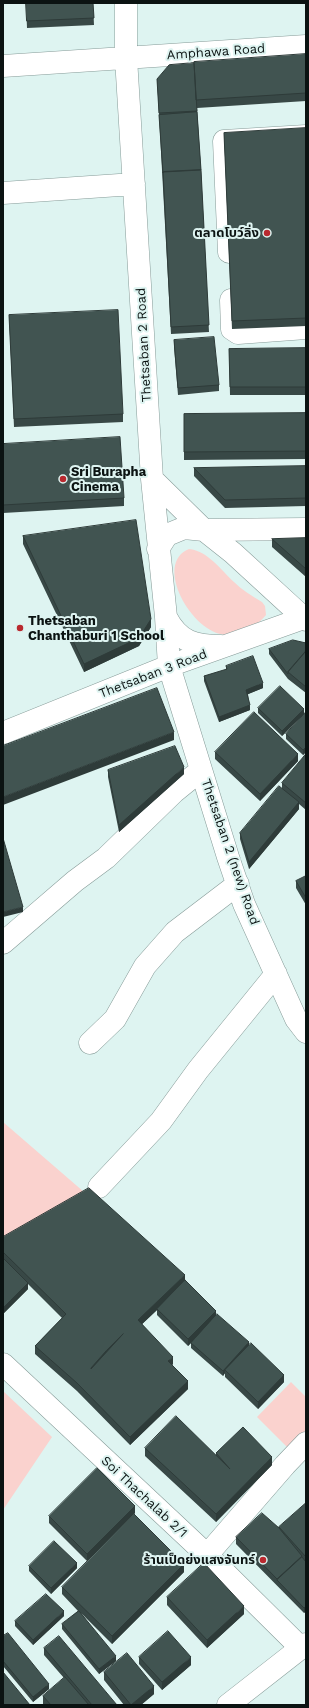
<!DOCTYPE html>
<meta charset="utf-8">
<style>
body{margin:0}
#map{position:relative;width:309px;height:1708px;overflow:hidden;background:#def4f1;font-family:"Work Sans",sans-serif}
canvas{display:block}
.frame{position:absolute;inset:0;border:4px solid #0b1312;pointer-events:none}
</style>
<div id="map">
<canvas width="309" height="1708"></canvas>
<div class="frame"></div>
</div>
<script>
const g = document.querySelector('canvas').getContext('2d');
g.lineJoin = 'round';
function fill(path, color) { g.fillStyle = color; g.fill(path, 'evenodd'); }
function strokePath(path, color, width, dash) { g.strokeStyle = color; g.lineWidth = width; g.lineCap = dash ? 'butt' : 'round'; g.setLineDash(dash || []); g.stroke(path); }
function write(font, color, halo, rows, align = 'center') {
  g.font = font + ' "Work Sans","Noto Sans Thai",sans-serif'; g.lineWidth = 4; g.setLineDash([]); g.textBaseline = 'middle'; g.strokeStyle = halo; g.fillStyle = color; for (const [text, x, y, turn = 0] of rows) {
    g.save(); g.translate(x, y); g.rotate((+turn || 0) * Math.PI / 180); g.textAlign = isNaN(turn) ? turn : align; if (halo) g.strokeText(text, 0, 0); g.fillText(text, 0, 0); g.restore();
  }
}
fill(new Path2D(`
 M189,549C208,551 221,570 234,582C242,590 252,596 262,602L265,606L266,615C256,626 254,626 240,631C236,632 230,635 226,635C191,633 153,563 189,549Z
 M3,1122L84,1192L3,1239Z
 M291,1382L306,1397V1430L288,1448L257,1417Z
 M3,1391L52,1437L3,1510Z`), '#fad2ce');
const minor = new Path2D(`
 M126,3V58L152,479L166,617L169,666L228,857L244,904L296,1019L306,1032
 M3,66L306,46
 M3,193L134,184
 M229,252L224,141L306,136
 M231,300L232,329L238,333L306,328
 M152,479L204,530L233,553L306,620
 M158,549L167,535L184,528L204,530L306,529
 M166,617C179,642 195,646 221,646
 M3,733L169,666L304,618
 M3,943L75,881L106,858L174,792L201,770
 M90,1043L115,1019L145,966L175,932L238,884
 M99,1187L161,1121L198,1070L276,974
 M3,1364L207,1555L301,1648
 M207,1555L285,1465L306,1443`);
const major = new Path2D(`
 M228,1705L306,1644`);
strokePath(minor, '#869b98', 23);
strokePath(major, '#869b98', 23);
strokePath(minor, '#fff', 22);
strokePath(major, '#fff', 22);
fill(new Path2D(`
 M26,3H93L94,25L27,28Z
 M306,54V101L197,108L201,170L209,332L171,334L157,79Z
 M306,128V326L232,329L224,133Z
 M9,315L123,414V422L14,427Z
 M174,340L219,385V391L178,395L174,347Z
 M306,348V395H230L229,349Z
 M306,413V459L184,460V414Z
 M3,444L124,498V506L3,513Z
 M306,466V506L225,508L194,476V468Z
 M23,536L151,627L139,646L84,672L23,544Z
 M306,538V577L272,547V539Z
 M306,643V693L288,679L269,654V649Z
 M226,666L263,688L248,694L250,710L219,722L204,681V676L226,670Z
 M258,708L304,714L282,736L258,713Z
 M306,712V752L303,755L286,739V734Z
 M215,752L298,761L260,801L215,759Z
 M306,754V810L299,804V809L249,869L240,839V833L282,788V783Z
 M108,770L184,774L119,832L108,777Z
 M306,876V905L296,888V881Z
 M3,1237L185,1280L216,1315L249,1346L284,1382L258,1409L225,1377V1373L223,1376L191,1348V1343L188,1346L157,1315V1310L142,1324L173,1364L172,1365L188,1389L130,1445L77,1391L35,1354V1346L62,1318L28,1284V1289L3,1314Z
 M306,1375V1382L305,1381V1376Z
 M145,1448L216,1455V1453L272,1465L216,1522L145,1456Z
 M306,1503V1611L304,1613L236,1544V1537L279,1529V1527Z
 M135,1513L87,1561L49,1523V1516Z
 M29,1566L77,1568L51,1594L29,1571Z
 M184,1572L112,1644L81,1613L116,1661L99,1674L62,1629V1624L78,1611L62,1594V1587Z
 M167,1597L244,1614L207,1648L167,1605Z
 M64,1616L33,1645L15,1626V1621Z
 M3,1636L49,1689L33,1702L3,1666Z
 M44,1648L117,1705H44L43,1704V1696L64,1678L44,1655Z
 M139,1657L191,1665L162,1690L139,1664Z
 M104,1672L154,1694L141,1705H124L104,1680Z`), '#384846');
fill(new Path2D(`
 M151,619V627L139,646L84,672V664Z
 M263,683V688L246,695V690Z
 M250,705V710L219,722V717Z
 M304,709V714L282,736V731Z
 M174,732V740L3,805V797Z
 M306,747V752L303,755V750Z
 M298,754V761L260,801V794Z
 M184,767V774L119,832V825Z
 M299,802V809L249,869V862Z
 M23,907V912L3,917V912Z
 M185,1275V1283L157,1309V1310L138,1328V1320Z
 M28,1283V1289L3,1314V1308Z
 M216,1311V1317L188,1346V1339Z
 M123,1334L91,1376V1368L106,1351Z
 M249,1342V1347L225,1370V1373L223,1376V1371Z
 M173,1357V1364L168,1369V1361Z
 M284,1375V1382L258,1409V1402Z
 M188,1381V1389L130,1445V1437Z
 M272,1457V1465L216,1522V1514Z
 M135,1506V1513L87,1561V1554Z
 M302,1556V1562L277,1580V1586V1579Z
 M77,1563V1568L51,1594V1588Z
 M184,1564V1572L112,1644V1636Z
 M244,1606V1614L207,1648V1640Z
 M306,1606V1611L304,1613V1608Z
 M64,1611V1616L33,1645V1640Z
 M116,1656V1661L99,1674V1669Z
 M191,1657V1665L162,1690V1682Z
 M49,1684V1689L33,1702V1697Z
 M154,1686V1694L141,1705H131Z`), '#2e3b39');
const building = new Path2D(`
 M26,3H93L94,18L27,21Z
 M306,54V93L196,100L194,62Z
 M194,63L197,111L159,113L157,79L169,65Z
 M197,112L201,170L163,172V173L159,115Z
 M306,128V318L232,321L224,133Z
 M201,170L209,325L171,327L163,172Z
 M118,310L123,414L14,419L9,315Z
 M214,337L219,385L178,388L174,340Z
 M306,348V387H230L229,349Z
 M306,413V451L184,452V414Z
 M120,437L124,498L3,505V444Z
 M306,466V498L225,500L194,468Z
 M136,520L151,619L139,638L84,664L23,536Z
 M306,538V569L272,539Z
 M293,640L306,643V651L288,672V674L269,649Z
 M306,651V687L288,672Z
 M253,656L263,683L246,690L250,705L219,717L204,676L227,669L226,666Z
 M280,686L304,709L282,731L258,708Z
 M157,688L174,732L3,797V746Z
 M254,712L298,754L260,794L215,752Z
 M306,712V747L303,750L286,734Z
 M175,746L184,767L119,825L108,770Z
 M306,754V803L282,783Z
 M279,786L299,802L249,862L240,833Z
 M3,838L23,907L3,912Z
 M306,876V898L296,881Z
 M89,1188L185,1275L138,1320L173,1357L168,1361L188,1381L130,1437L77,1383L35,1346L66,1314L3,1252V1237ZM123,1334L91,1369V1368L106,1351Z
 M3,1258L28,1283L3,1308Z
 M185,1280L216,1311L188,1339L157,1309Z
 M217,1314L249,1342L223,1371L191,1343Z
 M251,1343L284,1375L258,1402L225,1370Z
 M176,1416L230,1469L216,1453L243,1427L272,1457L216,1514L145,1448Z
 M97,1468L135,1506L87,1554L49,1516Z
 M306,1503V1557L279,1527Z
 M262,1513L279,1528L302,1556L277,1579L236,1537Z
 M134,1514L184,1564L112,1636L62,1587Z
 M54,1541L77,1563L51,1588L29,1566Z
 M302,1557L306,1562V1606L304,1608L277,1580Z
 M204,1563L244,1606L207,1640L167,1597Z
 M46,1594L64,1611L33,1640L15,1621Z
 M79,1611L116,1656L99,1669L62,1624Z
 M168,1631L191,1657L162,1682L139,1657Z
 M8,1633L49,1684L33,1697L3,1661V1636Z
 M59,1636L117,1705H92L44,1648Z
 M127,1653L154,1686L131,1705L104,1672Z
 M3,1672L30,1705H3Z
 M65,1677L89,1705H51L43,1696Z`);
fill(building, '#415451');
strokePath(building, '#2e3b39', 1);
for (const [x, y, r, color] of [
 [267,233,4,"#b9292f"],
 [63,479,4,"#b9292f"],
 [20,628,4,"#b9292f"],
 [263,1560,4,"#b9292f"]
]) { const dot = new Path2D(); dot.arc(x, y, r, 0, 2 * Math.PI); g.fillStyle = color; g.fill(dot); strokePath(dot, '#def4f1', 1.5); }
write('13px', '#0b1312', '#def4f1', [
 ["Amphawa Road",216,52,-4],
 ["Thetsaban 2 Road",144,345,-93],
 ["Thetsaban 3 Road",153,674,-21],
 ["Thetsaban 2 (new) Road",230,852,71],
 ["Soi Thachalab 2/1",144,1497,43]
]);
write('bold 13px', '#0b1312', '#def4f1', [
 ["ตลาดโบว์ลิ่ง",259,233],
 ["Sri Burapha",71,472,"left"],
 ["Cinema",71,487,"left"],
 ["Thetsaban",28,621,"left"],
 ["Chanthaburi 1 School",28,636,"left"],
 ["ร้านเป็ดย่งแสงจันทร์",255,1560]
], 'right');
</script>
